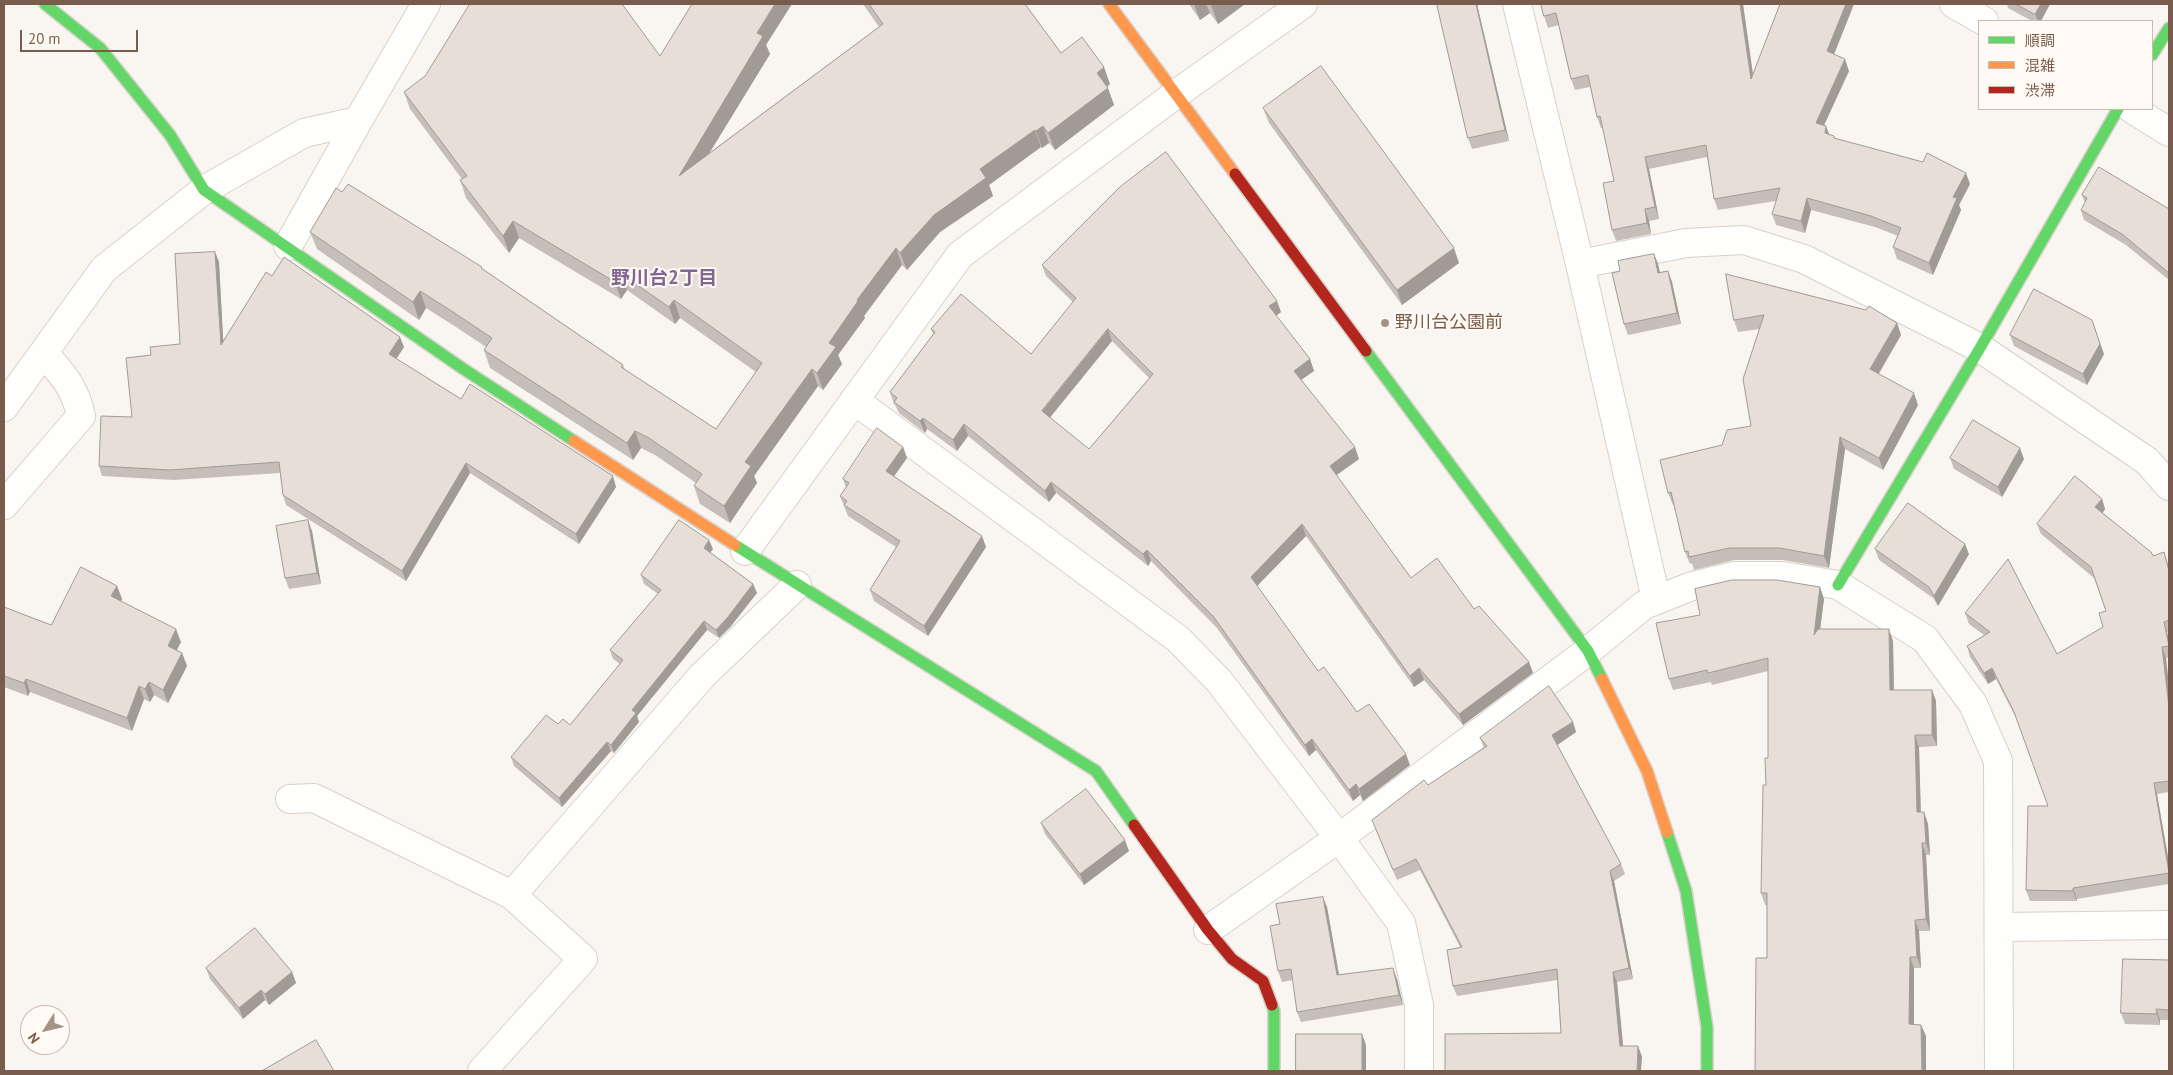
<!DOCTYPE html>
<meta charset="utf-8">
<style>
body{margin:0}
#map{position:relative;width:2173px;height:1075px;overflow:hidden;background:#f9f5f0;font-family:"PT Sans","Noto Sans JP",sans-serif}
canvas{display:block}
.frame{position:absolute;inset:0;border:5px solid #7a5c4d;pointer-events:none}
.legend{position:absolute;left:1978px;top:20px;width:175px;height:90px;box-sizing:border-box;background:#fffaf3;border:1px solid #cabbb1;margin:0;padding:6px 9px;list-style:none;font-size:15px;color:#7a5c4d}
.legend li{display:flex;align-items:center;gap:10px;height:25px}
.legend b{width:25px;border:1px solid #cabbb1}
.north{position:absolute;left:20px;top:1005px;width:50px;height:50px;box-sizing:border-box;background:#fffaf3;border:1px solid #cabbb1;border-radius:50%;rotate:234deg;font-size:14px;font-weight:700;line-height:20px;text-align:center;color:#7a5c4d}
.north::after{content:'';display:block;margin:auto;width:18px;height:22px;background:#a69286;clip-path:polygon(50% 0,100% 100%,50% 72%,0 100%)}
.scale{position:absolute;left:20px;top:30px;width:118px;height:22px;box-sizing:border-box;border:2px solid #7a5c4d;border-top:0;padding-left:6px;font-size:15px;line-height:18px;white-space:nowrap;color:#7a5c4d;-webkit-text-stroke:4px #fffaf3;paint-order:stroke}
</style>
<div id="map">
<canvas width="2173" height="1075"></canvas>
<div class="frame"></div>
<ul class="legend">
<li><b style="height:6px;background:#63d668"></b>順調</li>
<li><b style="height:6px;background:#ff974d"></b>混雑</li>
<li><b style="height:6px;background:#b3261e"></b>渋滞</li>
</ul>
<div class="north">N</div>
<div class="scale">20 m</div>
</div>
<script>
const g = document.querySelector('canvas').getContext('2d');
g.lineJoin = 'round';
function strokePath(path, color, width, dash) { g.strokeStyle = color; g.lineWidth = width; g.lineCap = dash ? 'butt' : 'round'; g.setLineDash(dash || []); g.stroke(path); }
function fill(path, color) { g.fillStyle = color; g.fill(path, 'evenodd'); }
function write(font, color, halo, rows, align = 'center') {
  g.font = font + ' "PT Sans","Noto Sans JP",sans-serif'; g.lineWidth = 4; g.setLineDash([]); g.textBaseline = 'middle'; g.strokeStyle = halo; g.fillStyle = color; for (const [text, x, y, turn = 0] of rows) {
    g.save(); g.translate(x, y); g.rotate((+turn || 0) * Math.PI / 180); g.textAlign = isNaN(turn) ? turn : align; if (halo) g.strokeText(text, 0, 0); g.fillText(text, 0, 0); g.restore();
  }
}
const street = new Path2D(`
 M1517,4L1580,264L1656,599
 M1954,4L1984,21
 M2132,109L2169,132
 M288,246L358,121
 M1580,264L1686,243L1744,240L1804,259L1980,348L2147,461L2169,486
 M854,400L1178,639L1219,681L1339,838L1401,923L1419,1005V1071
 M4,407L104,269L204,190L304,133L358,121L426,4
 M4,505L81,416C75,387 63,375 44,353
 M745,551L960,255L1176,94L1303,4
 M290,799L314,798L512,895L583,959L482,1071
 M512,895L702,676L797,585
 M2000,927L2169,925
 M1208,930L1339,838L1588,651L1644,605L1692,586L1734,576H1783L1838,585L1925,639L1973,704L1998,761L1999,1071`);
const fast = new Path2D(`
 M45,4L100,48L170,135L204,190L462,368L574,441
 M2152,55L2169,28
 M1366,351L1588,651L1602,679
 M735,545L1096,771L1134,825
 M1838,585L1980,348L2118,109
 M1667,832L1686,891L1707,1027V1071
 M1272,1005L1274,1011V1071`);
const slow = new Path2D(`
 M1109,4L1235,174
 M574,441L735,545
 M1602,679L1647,771L1667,832`);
const jam = new Path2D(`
 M1235,174L1366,351
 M1134,825L1208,930L1232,959L1263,981L1272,1005`);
strokePath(street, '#d7d1cb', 30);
strokePath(fast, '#d9d2cb', 14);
strokePath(slow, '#d9d2cb', 14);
strokePath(jam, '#d9d2cb', 14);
strokePath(street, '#fefefd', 28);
strokePath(fast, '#63d668', 11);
strokePath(slow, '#ff974d', 11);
strokePath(jam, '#b3261e', 11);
fill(new Path2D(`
 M863,4H1025L1061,53L1110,84L1107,87L1114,105L1055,150L1049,143L1042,148L1041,147L989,185L993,196L940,232L907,270L902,265L864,316L865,318L838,355L842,364L823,390L818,386L754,476L757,483L730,523L700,504L694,486L696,483L655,455L641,448L633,460L490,368L484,350L486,347L456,327L426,308L419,320L317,249L310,232L342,192L483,269L623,365L625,370L716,429L756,372L680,318L675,324L627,290L621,299L519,238L509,253L466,198L460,180L462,179L410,109L404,92L660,56L766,45L770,54L709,153L879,27Z
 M1189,4H1245L1218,24L1210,13L1200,20Z
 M1437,4H1477L1509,141L1472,149L1468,138Z
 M1541,4H1743L1753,74L1780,4H1854L1834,54L1849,71L1824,125L1826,126L1829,134L1834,136L1835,139L1970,184L1959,205L1961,210L1933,275L1897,259L1893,247L1898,236L1875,227L1811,210L1805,233L1776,225L1772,214L1776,201L1718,210L1714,199L1707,157L1649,169L1659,219L1649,221L1651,234L1616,241L1612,230L1614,181L1603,128H1601L1597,117L1590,87L1575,90L1571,79L1559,25L1548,28L1544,16Z
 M2007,4H2050L2041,21H2032L2008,8Z
 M1263,108L1459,263L1402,305L1269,123Z
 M2082,195L2169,209V280L2126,245L2084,220L2081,210L2085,203Z
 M215,252L219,262L223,340L272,276L404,347L396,359L461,399L616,487L579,544L470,473L406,581L286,505L283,495L280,473L174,480L102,476L99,466L132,417L151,355L180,344Z
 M1654,254L1658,264L1660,272L1668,271L1672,282L1681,324L1628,335L1624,324L1620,271Z
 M1042,265L1281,312L1276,316L1310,359L1314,371L1301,380L1359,459L1336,475L1411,578L1474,609L1529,662L1533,673L1463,725L1424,680L1414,687L1306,536L1257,586L1318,671L1357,712L1410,765L1363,801L1360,795L1353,801L1316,750L1309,756L1217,628L1151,561L1148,566L1056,493L1049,502L968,436L957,451L927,429L925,433L899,413L895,405L894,404L890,392L933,334L931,329L1031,354L1073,302L1046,276ZM1112,341L1149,378L1089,449L1050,418Z
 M1726,274L1897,323L1901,335L1879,374L1918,405L1883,470L1845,449L1829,568L1783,560H1734L1694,570L1692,563L1690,564L1685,552L1674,505H1673L1668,493L1722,445L1751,426L1760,329L1738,332L1734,320Z
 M2010,335L2104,354L2087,385L2014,346Z
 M903,447L907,458L894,476L986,547L928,636L874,601L870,590L896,547L848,516L840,496L846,488L843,479Z
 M1950,458L2024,459L2002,497L1954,469Z
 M2102,499L2105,509L2103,513L2153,556L2164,552L2169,567V632H2167L2169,641V657L2166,658L2169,686V792L2157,794L2169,863V884L2077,899V901H2030L2026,890L2048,806L2018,722L1996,679L1988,684L1970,657L1967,646L1984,635L1969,624L1965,613L2057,654L2103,627L2106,611L2094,578L2041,534L2037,524Z
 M312,531L321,584L289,589L285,578Z
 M713,549L710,552L753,584L757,593L731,626L719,638L707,630L637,716L639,722L614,753L611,751L562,807L514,766L511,757L558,724L570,725L620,664L613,659L610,650L658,594L644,584L641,575Z
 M1875,549L1969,554L1938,606L1933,598L1879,560Z
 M117,586L122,599L121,601L181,642L177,650L182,653L187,666L168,703L154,695L150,702L144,699L132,731L30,692L28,696L4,687V607L51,625Z
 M1820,587L1824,599L1820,629L1893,641L1894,690H1932L1936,701L1937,746L1919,747L1921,812H1924L1928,824L1930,855H1926L1930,931H1919L1921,968H1914V1024L1921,1025L1926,1036L1767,958V905H1765L1761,893L1768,758V671L1712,685L1711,682L1673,690L1669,679Z
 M1573,722L1576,732L1557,745L1621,864L1625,874L1614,881L1633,979L1617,982L1623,1046H1638L1642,1057L1561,1033L1557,980L1457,996L1453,986L1460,947L1420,870L1397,880L1372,820L1428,785L1484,748L1480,738Z
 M1041,823L1129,851L1084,885L1045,834Z
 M1327,907L1339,975L1397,979L1403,1005L1301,1022L1297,1012L1293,980L1282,982L1278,971L1280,924Z
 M2169,960V1020H2160V1025L2125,1024L2121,1013Z
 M206,968L292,972L296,983L269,1005L265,1000L243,1019L210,979Z`), '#c6bfb9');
fill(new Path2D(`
 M775,4H792L766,45L770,54L685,193L679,176L757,33Z
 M1194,4H1206L1210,13L1200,20Z
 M1212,4H1245L1218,24L1211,5Z
 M1476,4H1477L1509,141L1505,130Z
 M1740,4H1743L1755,90L1751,79Z
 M1846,4H1854L1831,62L1827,51Z
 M2041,4H2050L2041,21H2038L2035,14Z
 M1845,59L1849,71L1820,134L1816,123Z
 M1104,67L1110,84L1103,90L1097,73Z
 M1108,88L1114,105L1055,150L1048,133Z
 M1043,126L1049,143L1042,148L1036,131Z
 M1826,126L1830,137L1825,133Z
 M1035,130L1041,147L989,185L993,196L940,232L907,270L900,253L934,215L980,169Z
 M1645,157L1649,169L1659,219L1655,207Z
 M1966,173L1970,184L1959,205L1961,210L1933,275L1929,263L1953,197Z
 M1807,198L1811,210L1805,233L1801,221Z
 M1645,209L1649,221L1651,234L1647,223Z
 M513,221L519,238L509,253L503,236Z
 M896,248L902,265L864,316L865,318L838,355L842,364L823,390L817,373L829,343L857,300Z
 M1454,248L1459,263L1402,305L1397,290Z
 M215,252L219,262L224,355L221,345Z
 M1654,254L1658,264L1662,283L1658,273Z
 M1668,271L1672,282L1681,324L1677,313Z
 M620,273L627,290L621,299L615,282Z
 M420,291L426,308L419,320L413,302Z
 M674,300L680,318L675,324L669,307Z
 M1277,301L1281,312L1273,318L1269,306Z
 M2092,320L2104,354L2087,385L2083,374Z
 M1897,323L1901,335L1874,381L1870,369Z
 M1108,329L1112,341L1046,422L1042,411Z
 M400,337L404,347L393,364L389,354Z
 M1310,359L1314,371L1298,382L1294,371Z
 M812,369L818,386L754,476L757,483L730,523L724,506L745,462Z
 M1914,393L1918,405L1883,470L1879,458Z
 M923,418L927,429L925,433L920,421Z
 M964,424L968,436L957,451L953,440Z
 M635,431L641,448L633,460L627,443Z
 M1840,437L1845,449L1829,568L1824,556Z
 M903,447L907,458L890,482L886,471Z
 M1355,447L1359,459L1334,477L1330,466Z
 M2020,448L2024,459L2002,497L1998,487Z
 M466,463L470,473L406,581L402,571Z
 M613,476L616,487L579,544L576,534Z
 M1051,482L1056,493L1049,502L1045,491Z
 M2102,499L2105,509L2099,517L2095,507Z
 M308,520L312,531L321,584L317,573Z
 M1302,524L1306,536L1255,588L1251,577Z
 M982,536L986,547L928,636L924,626Z
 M709,540L713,549L708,556L704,548Z
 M1965,544L1969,554L1938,606L1934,596Z
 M1147,550L1151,561L1148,566L1143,554Z
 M753,584L757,593L731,626L719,638L716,630Z
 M117,586L122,599L116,609L111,596Z
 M1820,587L1824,599L1818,646L1814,635Z
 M704,621L707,630L637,716L639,722L614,753L611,745L632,710Z
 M2164,622L2167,632L2169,641V647Z
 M176,629L181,642L172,659L168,646Z
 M1889,629L1893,641L1894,702L1890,690Z
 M2162,647L2166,658L2169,686V707Z
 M182,653L187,666L168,703L163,690Z
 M1529,662L1533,673L1463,725L1459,714Z
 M1419,668L1424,680L1414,687L1410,676Z
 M1992,668L1996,679L1988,684L1984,673Z
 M26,679L30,692L28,696L24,683Z
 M149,682L154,695L150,702L145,689Z
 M139,686L144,699L132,731L127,718Z
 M1932,690L1936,701L1937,746L1932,735Z
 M1573,722L1576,732L1556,746L1552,735Z
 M1915,735L1919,747L1921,824L1917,812Z
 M1312,739L1316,750L1309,756L1305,745Z
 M607,742L611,751L562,807L559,798Z
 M1406,754L1410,765L1363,801L1359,789Z
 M2154,783L2157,794L2169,863V874Z
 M1356,784L1360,795L1353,801L1349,790Z
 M1924,812L1928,824L1930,855L1926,843Z
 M1125,840L1129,851L1084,885L1080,874Z
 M1922,843L1926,855L1930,931L1926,919Z
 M1610,871L1614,881L1633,979L1629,968Z
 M2073,888L2077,899V901L2073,891Z
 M1323,897L1327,907L1341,986L1337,975Z
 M1915,920L1919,931L1921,968L1917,957Z
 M1910,957L1914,968V1036L1909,1024Z
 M1393,968L1397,979L1403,1005L1399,995Z
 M292,972L296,983L269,1005L265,994Z
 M1613,972L1617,982L1624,1056L1620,1046Z
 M261,990L265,1000L243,1019L239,1008Z
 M2156,1009L2160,1020V1025L2157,1014Z
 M1921,1025L1926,1036V1071H1922Z
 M1362,1034L1366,1045V1071H1362Z
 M1638,1046L1642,1057L1641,1071H1637Z`), '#a19b96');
const building = new Path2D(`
 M470,4H622L660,56L692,4H775L757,33L763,36L679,176L883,24L869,4H1025L1061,53L1082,37L1104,67L1097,73L1108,88L1048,133L1043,126L1036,131L1035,130L980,169L986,178L934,215L900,253L896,248L857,300L858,301L829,343L836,347L817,373L812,369L745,462L751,466L724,506L694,486L702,474L649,438L635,431L627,443L484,350L492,338L450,310L420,291L413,302L310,232L336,188L342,192L348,184L482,267L481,268L623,365L621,367L716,429L762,363L674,300L669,307L620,273L615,282L513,221L503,236L460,180L467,176L404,92L425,76Z
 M1437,4H1476L1505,130L1468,138Z
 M1541,4H1740L1751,79L1780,4H1846L1827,51L1845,59L1816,123L1826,126L1825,133L1834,136V138L1923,162L1927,153L1966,173L1953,197L1957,198L1929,263L1893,247L1901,228L1871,216L1807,198L1801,221L1772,214L1780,188L1714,199L1706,145L1645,157L1655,207L1645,209L1647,223L1612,230L1603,183L1614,181L1600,116L1597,117L1588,75L1571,79L1556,13L1544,16Z
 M2016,4H2041L2035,14Z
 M1321,66L1454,248L1397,290L1263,108Z
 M1166,152L1277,301L1269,306L1310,359L1294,371L1355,447L1330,466L1411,578L1437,558L1474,609L1479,606L1529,662L1459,714L1419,668L1410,676L1302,524L1251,577L1318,671L1324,667L1357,712L1369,704L1406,754L1359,789L1356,784L1349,790L1312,739L1305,745L1213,616L1147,550L1143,554L1051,482L1045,491L964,424L953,440L923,418L920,421L894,402L897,398L890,392L935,332L931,329L961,294L1031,354L1076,298L1042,265L1121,186ZM1108,329L1153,374L1089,449L1042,411Z
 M2099,167L2169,209V273L2122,234L2081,210L2087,198L2082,195Z
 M215,252L221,345L266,272L272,276L284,257L400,337L389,354L461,399L470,384L613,476L576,534L466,463L402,571L283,495L279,462L170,470L99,466L101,416L132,417L126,358L151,355L150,347L180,344L175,254Z
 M1654,254L1658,273L1668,271L1677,313L1624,324L1612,273L1620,271L1618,261Z
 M1726,274L1866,310L1869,306L1897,323L1870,369L1914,393L1879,458L1840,437L1824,556L1779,548H1729L1689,557L1688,551L1685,552L1671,492L1668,493L1660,460L1722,445L1727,430L1751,426L1743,379L1764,315L1734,320Z
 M2034,289L2092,320L2100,344L2083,374L2010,335Z
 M1973,420L2020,448L1998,487L1950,458Z
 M877,428L903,447L886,471L982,536L924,626L870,590L900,541L844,505L847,501L840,496L849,483L843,479Z
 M2075,476L2102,499L2095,507L2151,552L2153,556L2164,552L2169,571V620L2164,622L2169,646L2162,647L2169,707V781L2154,783L2169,873L2073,888V891L2026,890L2028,806H2048L2014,712L1992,668L1984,673L1967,646L1990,632L1965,613L2008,559L2057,654L2103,627L2099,613L2106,611L2091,567L2037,524Z
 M1908,503L1965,544L1934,596L1929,587L1875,549Z
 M308,520L317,573L285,578L276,526Z
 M679,520L709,540L704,548L753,584L728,617L716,630L704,621L632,710L636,713L611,745L607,742L559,798L511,757L546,715L558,724L563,719L570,725L623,660L610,650L661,590L641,575Z
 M81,567L117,586L111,596L176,629L168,646L182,653L163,690L149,682L145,689L139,686L127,718L26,679L24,683L4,676V607L51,625Z
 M1732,580H1777L1820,587L1814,635L1818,629H1889L1890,690H1932V735H1915L1917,812H1924L1926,843H1922L1926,919L1915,920L1917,957H1910L1909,1024L1921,1025L1922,1071H1755L1756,958H1767V893H1761L1763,785H1766L1765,758H1768V658L1708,673L1707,670L1669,679L1656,623L1700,615L1695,589Z
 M1549,686L1573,722L1552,735L1621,864L1610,871L1629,968L1613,972L1620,1046H1638L1637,1071H1445V1034L1561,1033L1557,969L1453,986L1447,950L1462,947L1416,859L1393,870L1372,820L1424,780L1428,785L1487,746L1480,738Z
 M1086,789L1125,840L1080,874L1041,823Z
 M1323,897L1337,975L1393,968L1399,995L1297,1012L1291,969L1278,971L1270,926L1280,924L1276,904Z
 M255,928L292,972L265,994L261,990L239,1008L206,968Z
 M2123,959L2169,960V1010L2156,1009L2157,1014L2121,1013Z
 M1296,1034H1362V1071H1296Z
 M316,1040L334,1071H262Z`);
fill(building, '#e6ded7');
strokePath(building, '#a19b96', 1);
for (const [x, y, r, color] of [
 [1385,323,5,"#a69286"]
]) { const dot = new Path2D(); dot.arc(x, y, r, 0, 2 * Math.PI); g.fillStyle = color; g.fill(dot); strokePath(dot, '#fffaf3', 2); }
write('18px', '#7a5c4d', '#fffaf3', [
 ["野川台公園前",1395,323]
], 'left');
write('bold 19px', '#846695', '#fffaf3', [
 ["野川台2丁目",664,279]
]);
</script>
